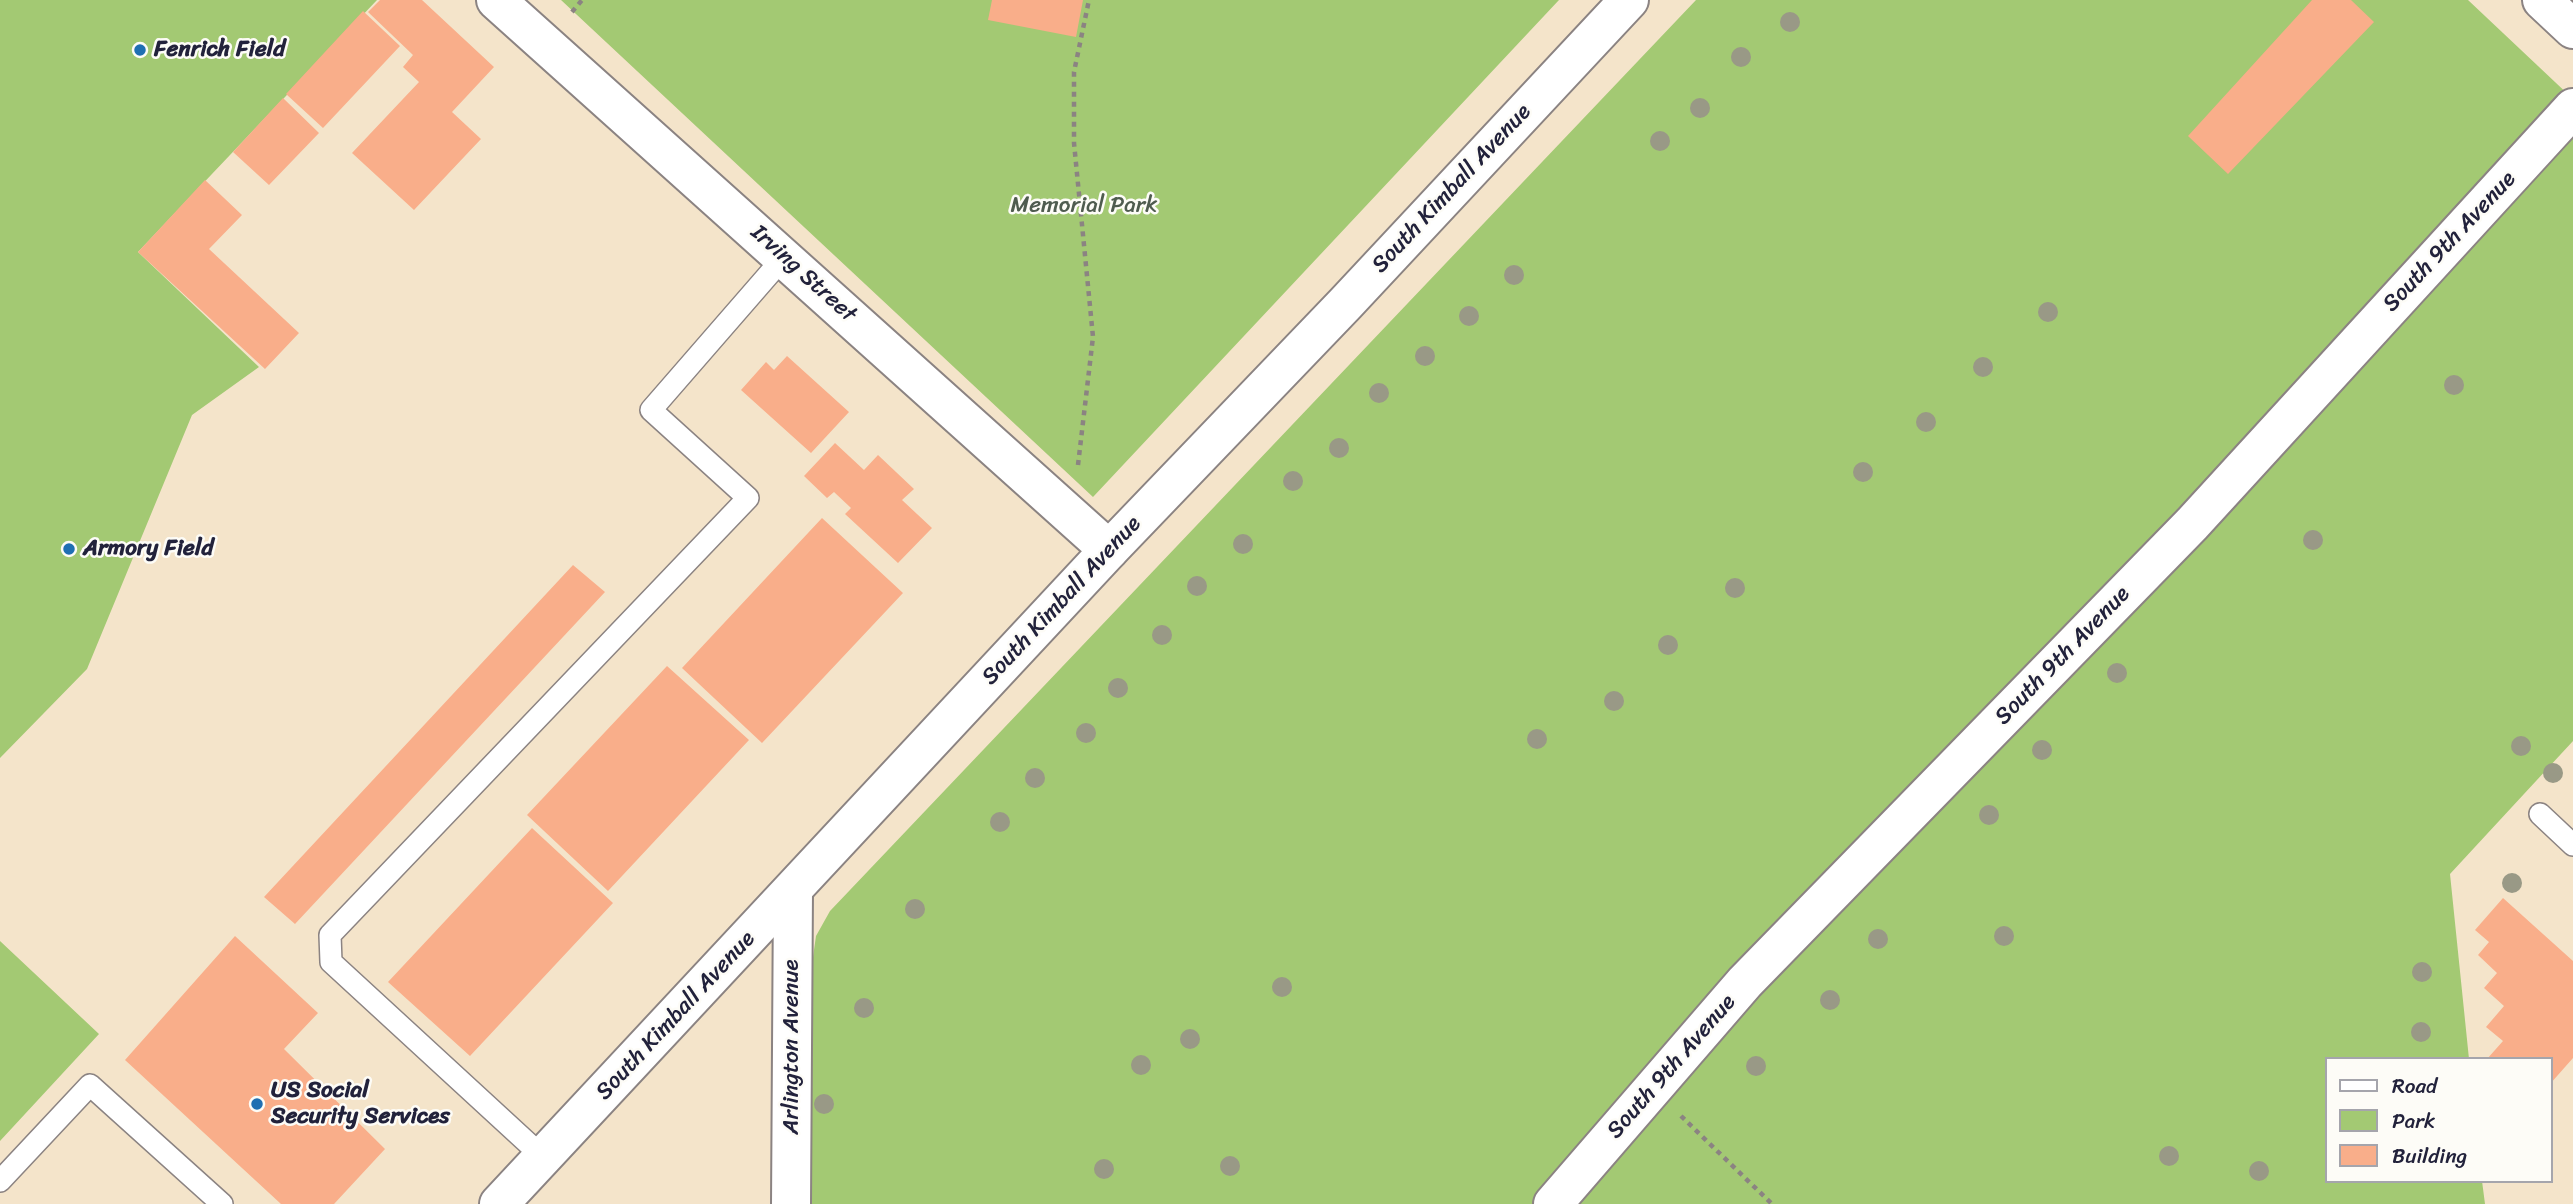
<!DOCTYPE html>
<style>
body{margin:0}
#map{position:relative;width:2573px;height:1204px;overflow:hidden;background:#f4e4ca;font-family:Sriracha,sans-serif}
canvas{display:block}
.legend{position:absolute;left:2325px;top:1057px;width:228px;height:126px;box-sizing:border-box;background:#fdfcf7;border:2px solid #a5a5ac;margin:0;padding:9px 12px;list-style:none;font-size:21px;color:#22223b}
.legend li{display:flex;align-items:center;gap:14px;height:35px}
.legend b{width:35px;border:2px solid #a5a5ac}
</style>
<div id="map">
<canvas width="2573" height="1204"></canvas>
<ul class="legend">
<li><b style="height:9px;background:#fff"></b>Road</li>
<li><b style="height:19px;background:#a3c973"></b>Park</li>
<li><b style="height:19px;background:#f9ae8a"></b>Building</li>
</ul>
</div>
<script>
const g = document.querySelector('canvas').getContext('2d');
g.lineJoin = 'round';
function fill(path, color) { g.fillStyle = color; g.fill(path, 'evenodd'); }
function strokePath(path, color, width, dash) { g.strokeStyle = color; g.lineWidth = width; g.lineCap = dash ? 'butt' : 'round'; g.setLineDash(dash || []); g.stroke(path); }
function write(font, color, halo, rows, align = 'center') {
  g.font = font + ' Sriracha,sans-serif'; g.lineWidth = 5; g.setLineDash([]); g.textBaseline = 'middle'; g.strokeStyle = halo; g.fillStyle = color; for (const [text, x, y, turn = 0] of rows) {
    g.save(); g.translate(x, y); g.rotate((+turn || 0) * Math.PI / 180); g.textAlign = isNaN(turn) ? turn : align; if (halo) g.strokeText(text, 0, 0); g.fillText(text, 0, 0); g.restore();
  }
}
fill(new Path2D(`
 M0,0H377L138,252L259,367L192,415L87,669L0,758Z
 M561,0H1559L1093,497Z
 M1696,0H2468L2573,99V741L2450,874L2469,1059H2326V1181H2482L2485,1204H809L812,964L816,936L830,911Z
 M0,941L99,1034L0,1141Z`), '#a3c973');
fill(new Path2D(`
 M380,0H422L494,67L452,112L481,139L414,210L352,153L419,82L403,67L413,55L368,12Z
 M992,0H1083L1076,37L988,20Z
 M2312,0H2351L2374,22L2228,174L2188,136Z
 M363,11L400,46L323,128L286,94Z
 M283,98L319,133L269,185L233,152Z
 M205,180L242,215L209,249L299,333L265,369L138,252Z
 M787,356L849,412L811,453L741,390L766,362L774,370Z
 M835,443L864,470L878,455L914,489L902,500L932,528L898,563L845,514L851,508L834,492L827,498L804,476Z
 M822,518L903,593L762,743L682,668Z
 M573,565L605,592L295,924L264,897Z
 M667,666L749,740L608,891L527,815Z
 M532,828L613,903L470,1056L388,982Z
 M2503,898L2573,961V1058L2550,1084V1059H2487L2503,1041L2486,1027L2504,1006L2484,988L2497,973L2478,955L2489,942L2475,930Z
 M235,936L318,1013L284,1049L385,1149L334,1204H281L125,1060Z`), '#f9ae8a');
const lane = new Path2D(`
 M2540,814L2573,845
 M543,1157L331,962L330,935L748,498L651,410L784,257
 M0,1181L90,1085L222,1204`);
const street = new Path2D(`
 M496,0L1109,550
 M2542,0L2573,29
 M791,1204L793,891
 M1553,1204L1745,982L2192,524L2573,108`);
const secondary = new Path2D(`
 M499,1204L1109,550L1346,303L1629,0`);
strokePath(lane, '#8b8382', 24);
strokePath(street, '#8b8382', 42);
strokePath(secondary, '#8b8382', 42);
strokePath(new Path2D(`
 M572,12L582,0
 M1078,465L1093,337L1074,143V72L1089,0
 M1681,1116L1772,1204`), '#8b8382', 4.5, [5, 5]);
strokePath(lane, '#fff', 21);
strokePath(street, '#fff', 38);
strokePath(secondary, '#fff', 38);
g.fillStyle = '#999986';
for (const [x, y] of [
 [1790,22],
 [1741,57],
 [1700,108],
 [1660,141],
 [1514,275],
 [2048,312],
 [1469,316],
 [1425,356],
 [1983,367],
 [2454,385],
 [1379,393],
 [1926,422],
 [1339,448],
 [1863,472],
 [1293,481],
 [2313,540],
 [1243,544],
 [1197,586],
 [1735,588],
 [1162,635],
 [1668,645],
 [2117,673],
 [1118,688],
 [1614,701],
 [1086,733],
 [1537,739],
 [2521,746],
 [2042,750],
 [2553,773],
 [1035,778],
 [1989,815],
 [1000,822],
 [2512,883],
 [915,909],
 [2004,936],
 [1878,939],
 [2422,972],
 [1282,987],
 [1830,1000],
 [864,1008],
 [2421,1032],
 [1190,1039],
 [1141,1065],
 [1756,1066],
 [824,1104],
 [2169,1156],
 [1230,1166],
 [1104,1169],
 [2259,1171]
]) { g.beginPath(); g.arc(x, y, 10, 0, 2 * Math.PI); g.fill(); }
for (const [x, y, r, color] of [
 [140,50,7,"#1f6fb2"],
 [69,549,7,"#1f6fb2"],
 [257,1104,7,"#1f6fb2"]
]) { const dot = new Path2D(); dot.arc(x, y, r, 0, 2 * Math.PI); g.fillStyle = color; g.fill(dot); strokePath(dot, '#fdfcf7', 2.5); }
write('bold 23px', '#22223b', '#fdfcf7', [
 ["Fenrich Field",154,50],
 ["Armory Field",83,549],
 ["US Social",271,1091],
 ["Security Services",271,1117]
], 'left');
write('23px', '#22223b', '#fdfcf7', [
 ["South Kimball Avenue",1452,189,-47],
 ["South 9th Avenue",2450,242,-47],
 ["Irving Street",803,274,42],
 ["South Kimball Avenue",1062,601,-47],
 ["South 9th Avenue",2063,656,-46],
 ["South Kimball Avenue",676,1016,-47],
 ["Arlington Avenue",792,1047,-90],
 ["South 9th Avenue",1672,1067,-49]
]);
write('23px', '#4f5c4f', '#fdfcf7', [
 ["Memorial Park",1084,206]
]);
</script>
